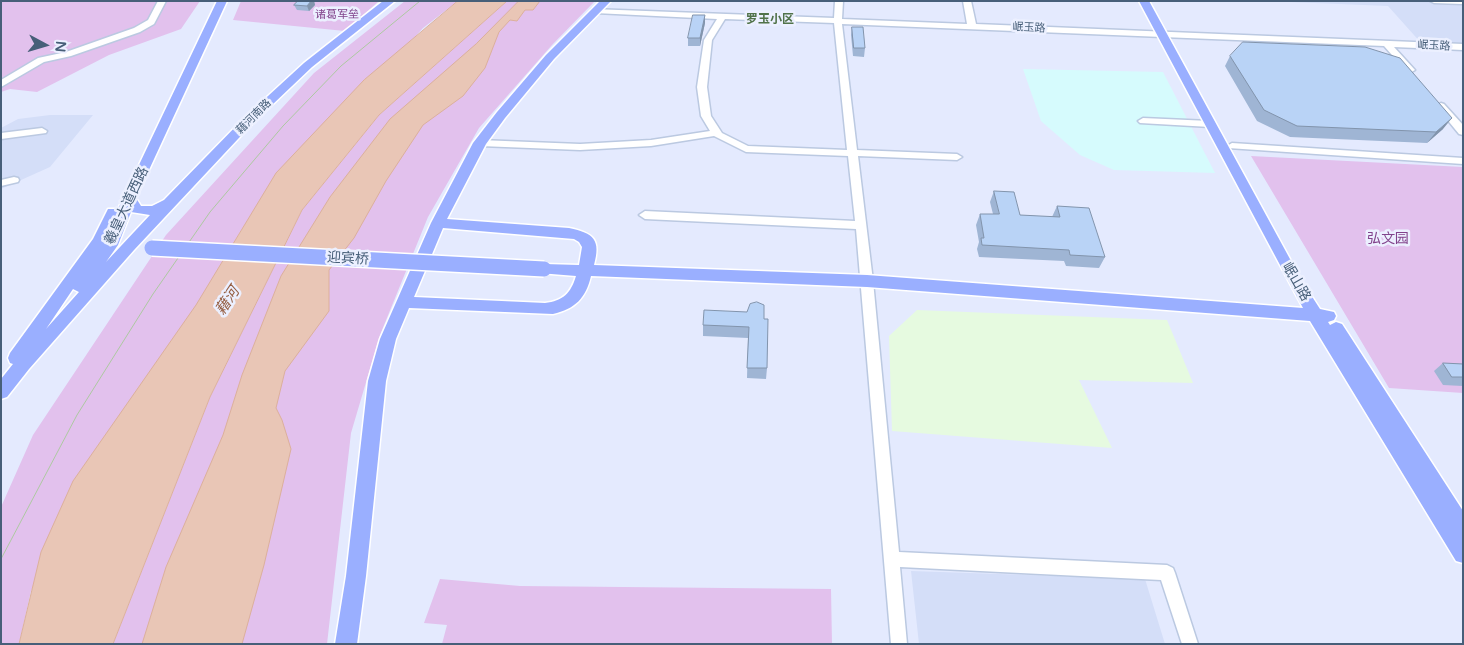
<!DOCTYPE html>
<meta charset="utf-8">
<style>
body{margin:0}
#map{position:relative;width:1464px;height:645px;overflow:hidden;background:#e4eafe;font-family:"Varela Round",sans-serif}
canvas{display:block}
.frame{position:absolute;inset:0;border:2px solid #475f79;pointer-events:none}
.north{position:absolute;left:20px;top:20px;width:50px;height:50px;-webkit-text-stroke:4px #ecf0ff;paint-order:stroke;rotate:96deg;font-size:14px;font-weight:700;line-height:20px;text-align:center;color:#475f79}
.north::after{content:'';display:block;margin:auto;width:18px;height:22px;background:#475f79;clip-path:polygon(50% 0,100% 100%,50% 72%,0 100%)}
</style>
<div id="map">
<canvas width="1464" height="645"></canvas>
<div class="frame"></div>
<div class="north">N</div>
</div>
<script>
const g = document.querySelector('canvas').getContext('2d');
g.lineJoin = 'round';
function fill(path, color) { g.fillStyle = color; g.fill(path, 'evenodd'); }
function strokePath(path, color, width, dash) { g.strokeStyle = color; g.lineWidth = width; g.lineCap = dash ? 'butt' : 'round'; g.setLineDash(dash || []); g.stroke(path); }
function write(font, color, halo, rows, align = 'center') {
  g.font = font + ' "Varela Round","Noto Sans SC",sans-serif'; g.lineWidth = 5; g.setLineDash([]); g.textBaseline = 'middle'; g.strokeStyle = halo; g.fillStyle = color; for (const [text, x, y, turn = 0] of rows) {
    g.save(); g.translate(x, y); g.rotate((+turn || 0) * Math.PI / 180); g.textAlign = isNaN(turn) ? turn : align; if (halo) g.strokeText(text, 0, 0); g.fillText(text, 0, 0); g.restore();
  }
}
fill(new Path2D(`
 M1265,1H1463V46L1422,44L1388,6Z
 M50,115H93L50,167L1,189V128L18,119Z
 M911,571L1145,579L1165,644H919Z`), '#d4def8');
fill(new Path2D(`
 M917,310L1167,320L1193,383L1079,380L1112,448L892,431L889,336Z`), '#e6fae0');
fill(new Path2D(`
 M1023,69L1163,72L1215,173L1114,170L1080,155L1041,121Z`), '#d6fbfd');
fill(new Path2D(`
 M1,1H200L181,29L109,55L37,92L10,89L1,92Z
 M241,1H379L345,31L233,20Z
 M405,1H458L423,28L241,231L31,591L19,644H1V507L33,435L166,235L314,73Z
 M507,1H595L552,45L479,128L428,217L380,335L351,433L327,644H113L210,397L302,210L379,115Z
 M1251,156L1463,167V393L1389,388Z
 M440,579L520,586L831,589L832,644H442L447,625L424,623Z`), '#e2c1ed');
const water = new Path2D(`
 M458,1H507L379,115L302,210L210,397L113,644H19L41,552L73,481L196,305L276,173L364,80Z
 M519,1H540L533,10H525L517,21L510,20L499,32L485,68L463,96L423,125L386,181L354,238L329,270V311L285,371L276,408L282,420L291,449L264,565L242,644H142L166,567L223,435L242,375L281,276L330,197L390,119L476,44Z`);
fill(water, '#e9c6b6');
strokePath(water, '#dcb09c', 1);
const minor = new Path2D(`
 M158,1H166L154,24L140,32L71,56L44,62L1,87V80L38,58L66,52L134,28L148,20Z
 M835,1H843L842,19L967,24L963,1H971L976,24L1463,44V50L1394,47L1415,70L1410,73L1407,72L1384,46L842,24L857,150L957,154L962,157L957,160L858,156L873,281L899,552L1167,565L1173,568L1175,573L1198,644H1182L1161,580L900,567L907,644H891L856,229L645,219L639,215L645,211L855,221L848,156L746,152L714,136L651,146L580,150L480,146L475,143L480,140L580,144L651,140L710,131L701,116L697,87L704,40L717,19L595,13L591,11L592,9L834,18ZM725,19L834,23L847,150L748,146L722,133L711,116L707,87L712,40Z
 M1430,1H1463V4L1434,3Z
 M1441,103L1444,104L1463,125V135L1459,134L1436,106Z
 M1143,118L1210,121L1215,124L1210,127L1140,123L1138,121Z
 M42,128L47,131L46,133L1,139V133Z
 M1232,143L1463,158V164L1228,148L1227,146Z
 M14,177L18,178L19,180L18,182L1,186V180Z`);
const major = new Path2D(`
 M217,1H227L136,198L141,206H152L164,200L244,118L304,63L383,1H395L312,67L252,124L134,250L29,369L7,397L1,399V379L13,364L10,363L8,358L10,353L93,239L108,209H118ZM131,212L150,215L106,262L118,245ZM73,289L79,292L46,329Z
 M600,1H611L554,59L505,118L486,144L447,219L569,228C594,233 601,240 594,265L867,275L1303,308L1139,1H1149L1302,281L1320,309L1334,312L1336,316L1334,320L1328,322L1330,325L1336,322L1342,324L1463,511V563L1456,561L1310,321L867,287L591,276C586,298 575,309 553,314L409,308L396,339L386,381L366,576L357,644H335L346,576L368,381L380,339L431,223L473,143L497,112L546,55ZM443,228L574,239L579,242L582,247L579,265L544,264L539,265L536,269L539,273L576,276C571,293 563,301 545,303L414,297Z`);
strokePath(minor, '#bbc9e1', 3);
strokePath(major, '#fff', 3);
fill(minor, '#fff');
fill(major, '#9aafff');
strokePath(new Path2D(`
 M1,559L77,415L153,294L210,212L283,126L341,66L420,1`), '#adc9a1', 1);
const majorBridge = new Path2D(`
 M152,248L544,269`);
strokePath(majorBridge, '#fff', 18, []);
strokePath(majorBridge, '#9aafff', 15);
fill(new Path2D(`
 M298,1H314L315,5L309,11L297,10L294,5Z
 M705,15V23L700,46H688V38Z
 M852,27L865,48L864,57L853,56L851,35Z
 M1230,56L1443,129L1427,143L1290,137L1257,121L1225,66Z
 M994,191L1020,215L1052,217L1057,206L1105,257L1099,268L1066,266L1064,261L979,257L977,249L979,242L976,225L980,214H993L990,202Z
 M747,312L767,368L766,379L747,378L748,338L703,336V325Z
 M1443,363L1463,364V386L1443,385L1434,371Z`), '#9fb5d4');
fill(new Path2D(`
 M311,1H314L315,5L309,11L307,6Z
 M705,15V23L700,46V38Z
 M1452,118L1443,129L1427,143L1436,132Z`), '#8294ac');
const building = new Path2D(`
 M298,1H311L307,6L294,5Z
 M693,15H705L700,38H688Z
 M852,27H863L865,48H854Z
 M1243,42L1365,47L1400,58L1452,118L1436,132L1297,126L1264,110L1230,56Z
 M994,191L1014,192L1020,215L1060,217L1057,206L1089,208L1105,257L1070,255L1069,250L982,245L981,238H984L980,214H999Z
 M757,302L764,305V319H768L767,368H747L749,327L703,325L704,310L747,312L750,304Z
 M1443,363L1463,364V377H1452Z`);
fill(building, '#b9d3f6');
strokePath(building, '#8294ac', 1);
write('11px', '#82438c', '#ecf0ff', [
 ["诸葛军垒",337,15]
]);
write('11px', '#475f79', '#ecf0ff', [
 ["岷玉路",1029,28,3],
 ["岷玉路",1434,46,3],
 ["藉河南路",254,117,-45]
]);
write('bold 12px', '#51734a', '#ecf0ff', [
 ["罗玉小区",770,20]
]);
write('14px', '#475f79', '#ecf0ff', [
 ["羲皇大道西路",127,206,-65],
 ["迎宾桥",348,259,3],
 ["岷山路",1296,282,60]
]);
write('14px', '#82438c', '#ecf0ff', [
 ["弘文园",1388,239]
]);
write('italic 15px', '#955e42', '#ecf0ff', [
 ["藉河",228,301,-56]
]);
</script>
